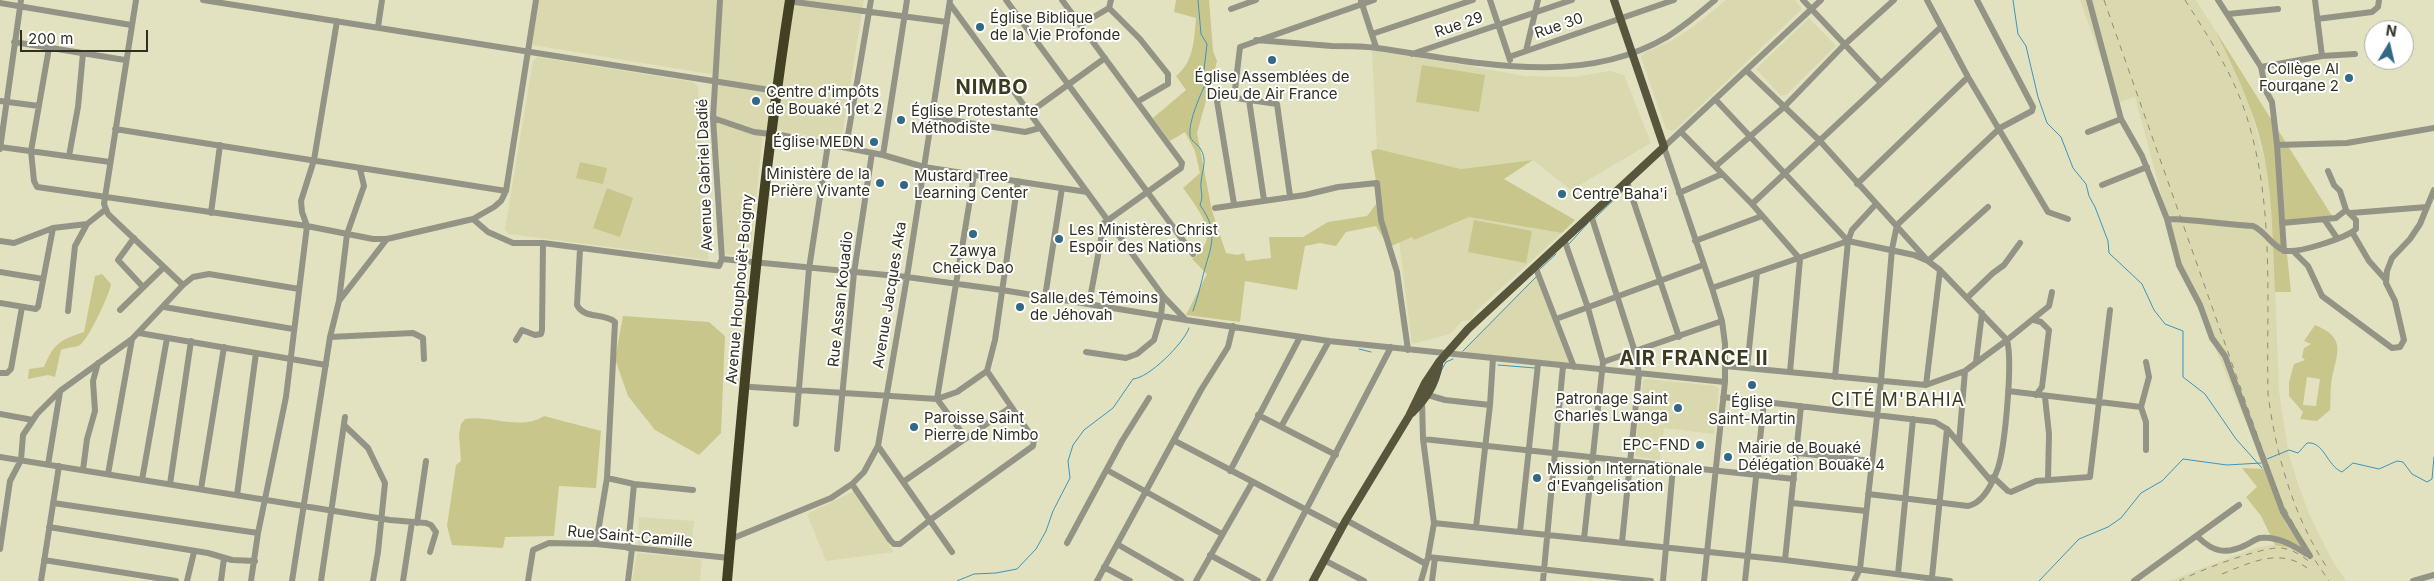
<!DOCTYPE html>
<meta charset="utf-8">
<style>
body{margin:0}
#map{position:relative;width:2434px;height:581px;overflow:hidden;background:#e3e2c0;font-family:Inter,sans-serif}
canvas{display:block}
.north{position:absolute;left:2364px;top:20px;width:50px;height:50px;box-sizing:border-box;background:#fff;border:1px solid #acaca7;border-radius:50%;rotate:9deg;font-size:14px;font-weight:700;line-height:20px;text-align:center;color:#303022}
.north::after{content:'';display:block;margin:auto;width:18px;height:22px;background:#326984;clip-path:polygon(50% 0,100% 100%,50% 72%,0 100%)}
.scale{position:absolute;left:20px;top:30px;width:128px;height:22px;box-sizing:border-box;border:2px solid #303022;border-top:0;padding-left:6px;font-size:15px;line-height:18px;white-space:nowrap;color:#303022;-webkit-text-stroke:4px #fff;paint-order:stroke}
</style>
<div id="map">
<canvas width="2434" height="581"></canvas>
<div class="north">N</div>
<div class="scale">200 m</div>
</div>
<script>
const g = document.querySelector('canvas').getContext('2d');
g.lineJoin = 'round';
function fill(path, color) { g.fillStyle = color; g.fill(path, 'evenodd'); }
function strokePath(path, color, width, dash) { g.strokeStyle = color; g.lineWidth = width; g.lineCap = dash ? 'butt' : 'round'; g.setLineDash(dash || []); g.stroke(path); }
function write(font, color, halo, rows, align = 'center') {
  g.font = font + ' Inter,sans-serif'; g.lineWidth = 4; g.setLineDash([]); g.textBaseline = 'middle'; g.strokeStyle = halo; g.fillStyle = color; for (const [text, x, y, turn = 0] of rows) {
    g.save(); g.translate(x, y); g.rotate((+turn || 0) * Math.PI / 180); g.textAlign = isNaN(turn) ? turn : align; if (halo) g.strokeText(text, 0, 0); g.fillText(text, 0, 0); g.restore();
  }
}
fill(new Path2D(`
 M539,0H864L841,141L774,130L763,132L750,257L725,254L714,112L717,75L532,45Z
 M1726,0H1795L1802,9L1674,131L1666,129L1641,57L1644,53L1673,40L1694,26Z
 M2080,0H2196L2215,30L2235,71L2248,101L2266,165L2272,209L2279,391L2288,451L2298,484L2310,516L2332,560L2346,581H2169L2255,548L2271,545H2283L2307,554L2286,524L2274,498L2250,432L2180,263L2135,97L2117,103Z
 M1809,18L1836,46L1786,95L1781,96L1756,69Z
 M1377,50L1525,76L1573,77L1610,71L1624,75L1651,143L1571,190L1533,160L1461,169L1377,149L1372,51Z
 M537,57L694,82L698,88L709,260L509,234L505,229L533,61Z
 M1469,216L1562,233L1475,312L1471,320L1462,321L1450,334L1412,344L1399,241L1412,237L1414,240Z
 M1538,275L1574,368L1459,354Z
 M1646,379L1716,386L1719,389L1714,434L1664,428L1660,460L1637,457L1635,455L1643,381Z
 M854,491L894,552L826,561L807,514Z
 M639,517L694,521L691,552L638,546Z
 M637,553L702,559L700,581H632Z`), '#d9d8ae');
fill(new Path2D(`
 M1176,0H1209L1213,51L1217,61L1197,133L1212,211L1226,253L1237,255L1244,253L1246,261L1271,258L1269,237H1303L1328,222L1367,216L1379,200L1371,151L1377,149L1461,169L1533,160L1504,179L1575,220L1562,233L1469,217L1414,240L1412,237L1389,247L1376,226L1346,232L1336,246L1320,243L1305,246L1297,290L1245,281L1240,322L1186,315L1207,274L1192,259C1223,238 1199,210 1183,188L1200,173L1195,151L1185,132L1170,141L1153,118L1186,90L1176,76C1194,62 1194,39 1196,18L1174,12Z
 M2215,30L2334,219L2284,225L2291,292H2275C2273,250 2273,208 2266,166C2258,117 2236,73 2215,30Z
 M1422,65L1485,75L1479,112L1416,102Z
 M580,162L607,168L603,184L576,178Z
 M607,188L633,198L620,237L593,228Z
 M1474,220L1532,231L1526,263L1468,252Z
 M102,274L111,284C110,294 88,340 80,345C75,348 67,347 61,350L55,377L48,375L28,379L29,369L44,367C54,343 60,340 84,332L95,276Z
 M623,316L709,322L725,336L721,433L699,455L655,430L628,396L615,359Z
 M2315,325C2347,338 2337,353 2332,378C2330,388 2331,399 2330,410L2317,421L2300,419L2303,412L2289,396V382L2294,364L2305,360L2302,357L2304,348L2311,344L2304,341ZM2307,377L2320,379L2316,406L2303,405Z
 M544,416L601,431L596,488L559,486L554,536L505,537L503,548L452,545L447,526L456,465L461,461L459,434L461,424L465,419C490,415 521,431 544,416Z
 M2242,468L2264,469L2286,524L2308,555L2293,548L2275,545L2261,516L2246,497L2257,487Z`), '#c9c68b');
strokePath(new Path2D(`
 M2013,0L2018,34L2026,46L2038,97L2047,123L2061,137L2073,168L2086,184L2089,196L2095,207L2108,241L2109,253L2142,284L2154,310L2165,324L2183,331V377L2205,394L2236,439L2262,468
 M1595,218L1625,189
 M1569,244L1588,223
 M1539,270L1556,254
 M1193,311C1197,300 1199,291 1202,280C1208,251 1222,235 1200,205C1204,195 1200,191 1201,182C1202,170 1208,160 1200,148C1196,143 1192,142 1190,136C1188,121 1201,94 1207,80L1204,70L1207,44L1201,34L1198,0
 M1359,349L1371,352
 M1463,351L1536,277
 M1446,362L1453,359
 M1498,365L1535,368
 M1441,371L1446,362
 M2267,459L2289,450L2298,453L2307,443C2324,441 2327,466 2342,472L2353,463L2379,469L2397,461L2403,462L2412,474L2427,482L2432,479L2434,457
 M957,581L974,574L996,573L1017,569L1036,549L1046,531L1053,511L1070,478L1068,461L1073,445L1084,430L1113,408L1133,379C1149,378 1184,343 1189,328
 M2039,581L2079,539L2108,527L2121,518L2141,493L2162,481L2183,459L2227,465L2261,463`), '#3a94bd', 1);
strokePath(new Path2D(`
 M136,0L104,204L108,214L183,285
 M203,0L776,91
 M1006,0L1193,254
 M1062,0L1182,163L1181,168L1104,223L1089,304
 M1490,0L1510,60
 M1803,0L1881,83
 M1927,0L1968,77L2048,212L2068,219
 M2089,0L2121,119L2142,156L2167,219L2179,265L2200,305L2212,338L2225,356L2283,512L2310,556
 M2218,0L2261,67L2266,91L2272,102L2277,145L2347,143L2434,128
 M2315,0L2322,56
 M1361,1L1376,47
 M795,2L947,22
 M0,3L131,25
 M950,4L1163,296L1186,320
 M1109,8L1140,39L1168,74V84L1137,102
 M1231,9L1256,0
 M2228,14L2278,9
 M2317,19L2372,12L2378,7L2379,0
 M1080,25L1109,8L1111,0
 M378,27L382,0
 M1372,34L1473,0
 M1256,40C1281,42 1306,44 1332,46C1347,46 1362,46 1377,48C1471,61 1579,89 1667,37C1684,26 1700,13 1715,0
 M14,42L125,60
 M49,48L31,151L34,181L37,187L307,226L373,239H387L473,219L494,207L501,201L506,191L536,0
 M1526,51L1538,0
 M1412,54L1572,0
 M1509,57L1674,0
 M2261,67L2322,56L2355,54
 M1746,70L1820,141L1928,261L1940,270L2007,340C2013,362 2005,446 1998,468C1993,482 1983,503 1968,506L1868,494
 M1234,98L1240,47L1374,0
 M1715,99L1848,241L1835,377
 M1249,100L1264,200
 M0,101L39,106
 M1029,113L1105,58
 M932,117L1025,132L1040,128
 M713,118L754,132L770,134
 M115,129L506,191
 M1681,132L1752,204L1800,259L1790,372
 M2088,132L2121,119
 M776,134L883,155L924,167L1087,192
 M2277,145L2284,251
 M0,147L110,162
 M846,147L871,0
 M0,149L21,0
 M883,155L907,0
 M69,156L78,107L83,53
 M1716,166L1784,107L1844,45L1894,0
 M1627,182L1679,337
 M1857,184L1968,77
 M2102,185L2147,167
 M1679,193L1722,174
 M1234,204L1217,101L1222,96L1277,104L1290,196
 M1752,204L1941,27
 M1215,208L1305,195L1338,187L1377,183L1381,220L1397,272L1408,350
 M211,213L220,145
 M2351,213L2427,207
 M1591,215L1635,352L1639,374L1622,542
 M473,219L488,232L513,243H543L719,266L722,259L713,118L720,0
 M2167,219C2196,219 2224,225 2253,226C2265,231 2271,245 2283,250C2295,255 2346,238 2356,229V220L2346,210L2340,191L2334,185L2328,171
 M2324,219L2337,238
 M2282,223L2336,218L2346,210
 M2352,232L2369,261L2386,280
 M134,238L118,260L143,287
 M1564,239L1588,308L1603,362L1584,539
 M0,241L14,243L53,228L87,224L106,209
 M1695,241L1762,216
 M1848,241L1852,230L1876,204
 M580,249L577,305C585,320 603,312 615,322L607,478L596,544
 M2294,252L2308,266L2322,296L2392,348L2400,347L2404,340L2395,301L2386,283L2387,271L2392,258L2410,239L2420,224L2434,190
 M722,259L907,277L1002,290L1186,320L1329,341L1725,382
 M1535,266L1574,367
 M0,272L43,279
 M1712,288L1848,241L1914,255L1928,261L1988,207
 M1045,297L1062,188
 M1967,298L1993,273L2004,265L2020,243
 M339,301L347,234L364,186L360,169
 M0,303L36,309L38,307L53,228
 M164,307L293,329
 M120,310L164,267
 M68,311L75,246L87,224
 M1556,319L1703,265
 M2034,320L2041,322L2049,330L2042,387L2036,395
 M139,333L326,365
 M330,337L413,333L423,338L424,359
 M516,340L522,330L535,335L541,334L542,330L543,243
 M1086,352L1126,358L1137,354L1154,340L1161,316L1163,296
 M1603,362L1722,321
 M1976,362L1982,313
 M2146,362L2149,377L2141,407L2146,422V450
 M1725,366L1926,385L1965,371L2007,340L2049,306L2052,292
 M1747,368L1757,273
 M0,373H7L11,369L22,307
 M1926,385L1940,270
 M751,387L937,399L957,392L987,371L995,340L1018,181
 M2008,391L2141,407
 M1428,395L1445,400L1490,405
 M1723,397L1935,422L1947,429L1991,481
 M2045,397L2049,434L2048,480
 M0,414L33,420
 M1258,415L1336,455
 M796,424L809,269L828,144
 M344,425L368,448L385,483L378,552L373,581
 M1282,425L1329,341
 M966,438L937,399L974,175
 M1423,439L1794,479
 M1175,441L1341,528
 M1959,443L1965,371
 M878,446L952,552
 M837,449L854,273L872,153
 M1797,453L1872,461
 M0,457L390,520L426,523L431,525L436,532L430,552
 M48,465L60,392
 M83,470L87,439L95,411L93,381L98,363
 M1107,470L1222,534
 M1230,471L1300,337
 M108,474L132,339
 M1993,477L2008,491L2011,492L2036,481L2090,477L2110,310
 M607,478L634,484L693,490
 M142,480L167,338
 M903,482L1011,407
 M170,484L191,341
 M852,484L890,540L894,544H900L930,520L1033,446L1034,440L987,371
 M201,489L224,347
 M237,495L256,353
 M53,503L258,533
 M1792,503L1866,511
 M1346,520L1426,564
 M417,523L426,461
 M1434,523L1785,560L1950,581
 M49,527L208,553L232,560L255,561
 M1476,527L1490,405L1493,358
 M1520,532L1538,364
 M2198,537C2213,552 2226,555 2246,545C2251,543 2255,539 2260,538C2278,536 2292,545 2307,554
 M731,539L831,498L852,484L864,472L878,446L907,277L950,0
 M1067,543L1122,441L1149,398
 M1117,544L1181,581
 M628,548L634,484
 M0,549L10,481L21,460L23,435L37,414L60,391L132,339L183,285L193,277L209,274L299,289
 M1210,555L1258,581
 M1428,557L1651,581
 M44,560L176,581
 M1324,560L1364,581
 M1785,560L1801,406
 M1104,567L1130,581
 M1898,574L1913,419
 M1932,577L1947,429
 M41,581L59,466
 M187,581L194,552
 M221,581L224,558
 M251,581L258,533L286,397L307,226L302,212L301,201L314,160L337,21
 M292,581L330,337L339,301L387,239
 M321,581L345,417
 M403,581L412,522
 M528,581L533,550L549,543L596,544L729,558
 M628,581L632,549
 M1097,581L1201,390L1228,347L1233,326
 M1196,581L1252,483
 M1269,581L1391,347
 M1421,581L1428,557L1434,523L1423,439L1422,400
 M1432,581L1435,558
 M1543,581L1563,366
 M1663,581L1673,467
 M1704,581L1725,382V344L1722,321L1712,288L1664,147L1821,0
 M1745,581L1764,402
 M1854,581L1860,569L1881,381L1892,249L1897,225L2000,128L2032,111L2033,107L1977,0
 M2134,581L2239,505
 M2413,581L2434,575`), '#949486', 6);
strokePath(new Path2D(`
 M1412,413C1427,398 1435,385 1439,365
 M1313,581L1346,520L1409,416L1425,383L1439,362L1468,329L1664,147L1614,0`), '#57563d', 8);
strokePath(new Path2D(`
 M727,581C744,387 760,193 790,0`), '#424124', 10);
strokePath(new Path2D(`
 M2104,0L2279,497L2304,544L2329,581
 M2185,0C2206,33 2228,66 2242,103C2276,196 2266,297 2268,394C2276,455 2293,515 2326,566
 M2222,574C2252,562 2282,546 2311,571
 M2179,581C2198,571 2262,546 2282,548C2294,550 2303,556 2312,564`), '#8e8d75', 1, [6, 6]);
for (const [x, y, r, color] of [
 [980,27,5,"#326984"],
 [1272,60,5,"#326984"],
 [2349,78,5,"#326984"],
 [756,101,5,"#326984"],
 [901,120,5,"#326984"],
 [874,142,5,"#326984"],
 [880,183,5,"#326984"],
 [904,185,5,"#326984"],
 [1562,194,5,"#326984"],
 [973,234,5,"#326984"],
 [1059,239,5,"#326984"],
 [1020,307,5,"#326984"],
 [1752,385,5,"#326984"],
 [1678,408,5,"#326984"],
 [914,427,5,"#326984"],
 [1700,445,5,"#326984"],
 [1728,457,5,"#326984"],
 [1537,478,5,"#326984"]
]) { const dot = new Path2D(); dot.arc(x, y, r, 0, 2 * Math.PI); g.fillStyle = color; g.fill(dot); strokePath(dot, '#fff', 2); }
write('15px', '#303022', '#fff', [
 ["Église Biblique",990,18],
 ["de la Vie Profonde",990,35],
 ["Collège Al",2339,69,"right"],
 ["Fourqane 2",2339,86,"right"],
 ["Église Assemblées de",1272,77,"center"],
 ["Dieu de Air France",1272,94,"center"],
 ["Centre d'impôts",766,92],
 ["de Bouaké 1 et 2",766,109],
 ["Église Protestante",911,111],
 ["Méthodiste",911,128],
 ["Église MEDN",864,142,"right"],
 ["Ministère de la",870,174,"right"],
 ["Prière Vivante",870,191,"right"],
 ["Mustard Tree",914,176],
 ["Learning Center",914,193],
 ["Centre Baha'i",1572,194],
 ["Les Ministères Christ",1069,230],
 ["Espoir des Nations",1069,247],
 ["Zawya",973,251,"center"],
 ["Cheick Dao",973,268,"center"],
 ["Salle des Témoins",1030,298],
 ["de Jéhovah",1030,315],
 ["Patronage Saint",1668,399,"right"],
 ["Charles Lwanga",1668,416,"right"],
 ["Église",1752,402,"center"],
 ["Saint-Martin",1752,419,"center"],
 ["Paroisse Saint",924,418],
 ["Pierre de Nimbo",924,435],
 ["EPC-FND",1690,445,"right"],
 ["Mairie de Bouaké",1738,448],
 ["Délégation Bouaké 4",1738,465],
 ["Mission Internationale",1547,469],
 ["d'Evangelisation",1547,486]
], 'left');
write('15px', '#303022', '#fff', [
 ["Rue 29",1459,25,-19],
 ["Rue 30",1559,26,-19],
 ["Avenue Gabriel Dadié",705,175,-92],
 ["Avenue Houphouët-Boigny",740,289,-85],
 ["Avenue Jacques Aka",890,295,-81],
 ["Rue Assan Kouadio",841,299,-84],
 ["Rue Saint-Camille",630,537,5]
]);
g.letterSpacing = '1px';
write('18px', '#3c3b1e', '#fff', [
 ["CITÉ M'BAHIA",1898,401]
]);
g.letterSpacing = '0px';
g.letterSpacing = '1px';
write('bold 20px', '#3c3b1e', '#fff', [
 ["NIMBO",992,88],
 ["AIR FRANCE II",1694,359]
]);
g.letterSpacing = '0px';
</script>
